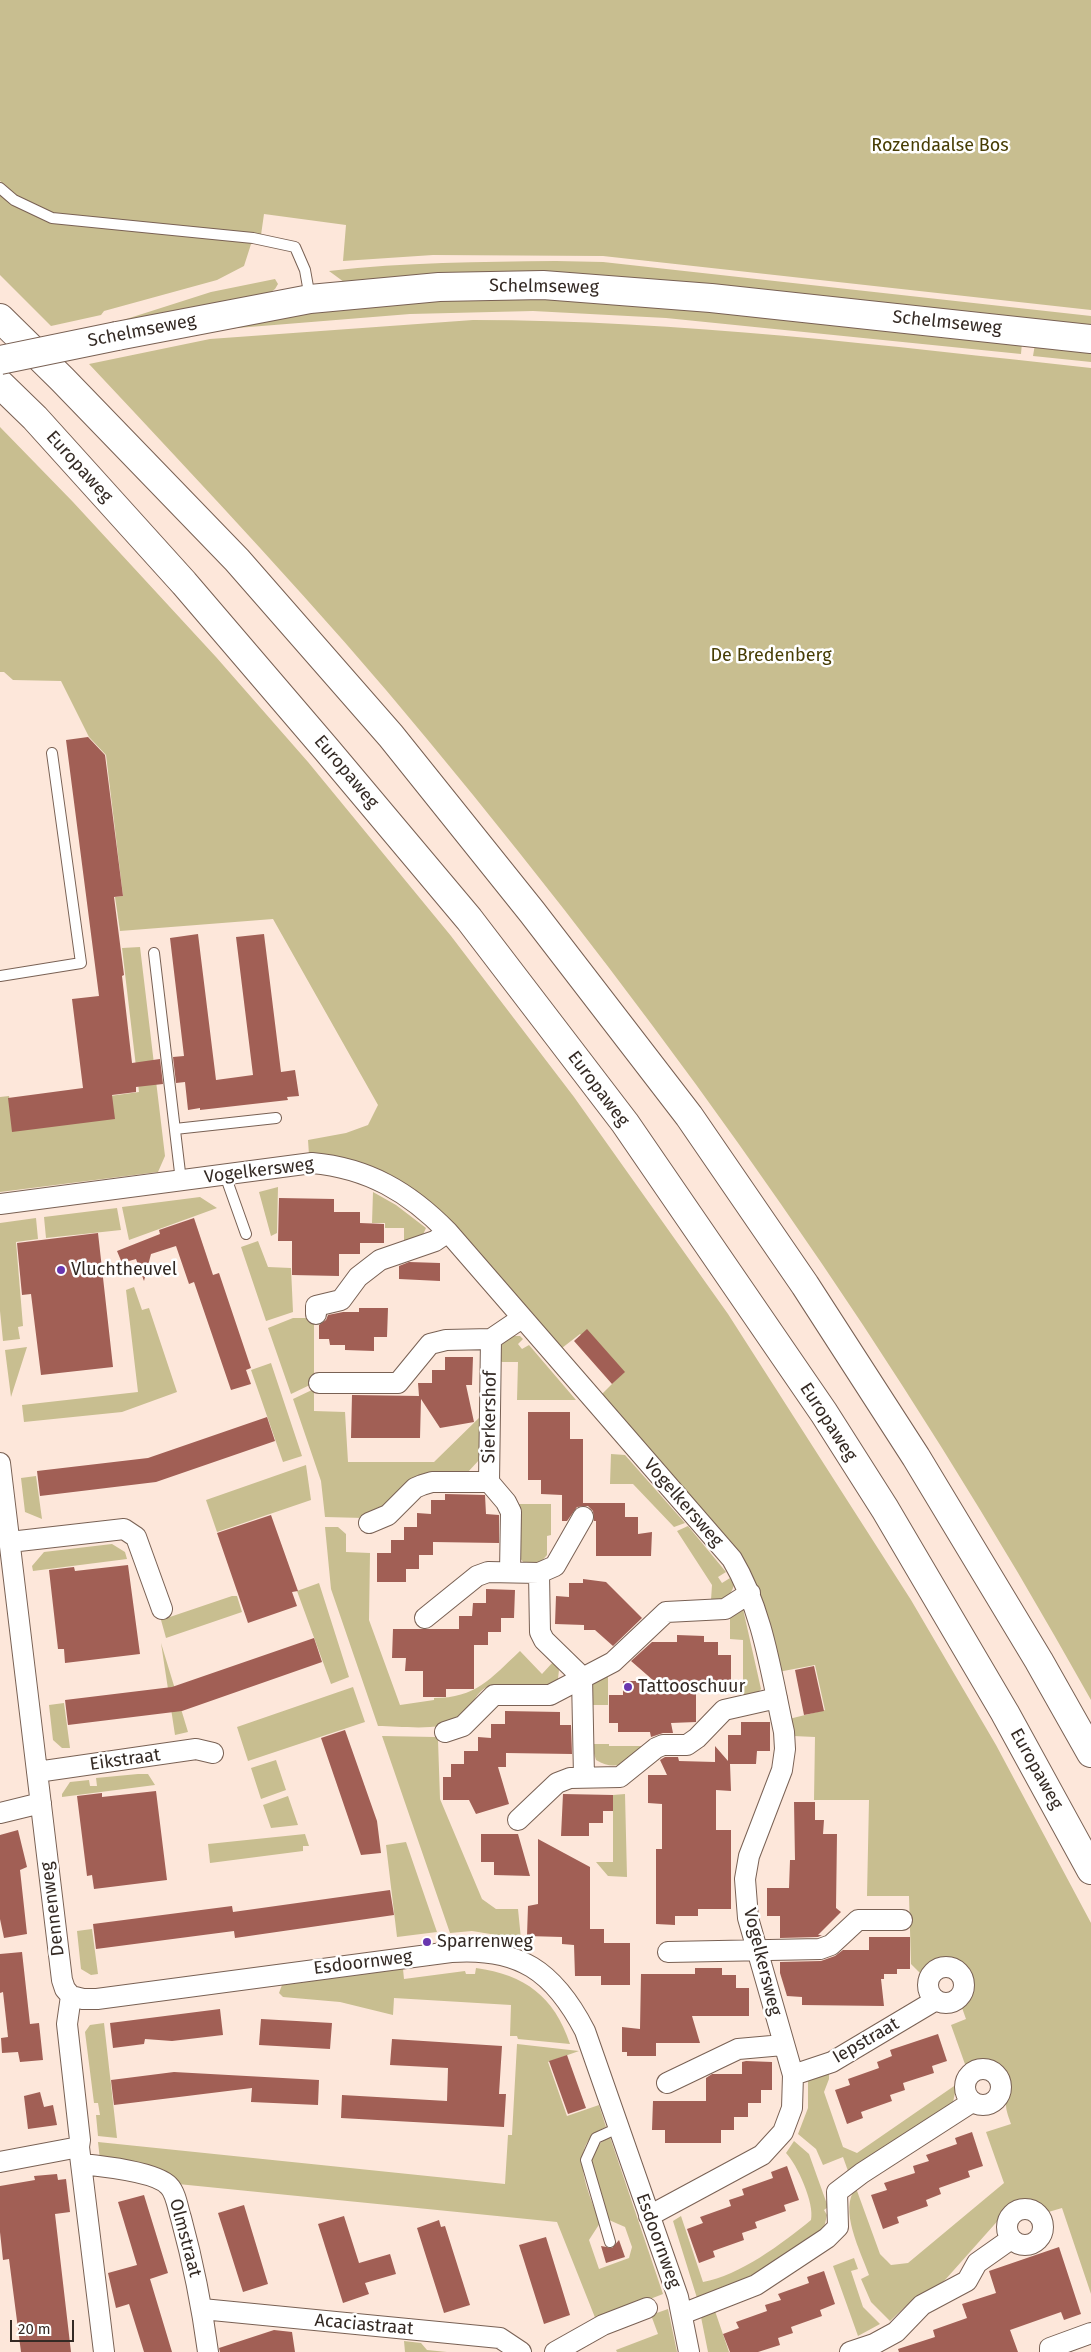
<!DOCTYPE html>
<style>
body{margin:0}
#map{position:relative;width:1091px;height:2352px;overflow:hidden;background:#fde7da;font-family:"Fira Sans",sans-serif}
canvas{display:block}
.scale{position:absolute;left:10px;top:2320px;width:64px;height:22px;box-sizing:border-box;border:2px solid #342a24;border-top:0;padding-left:6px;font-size:15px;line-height:18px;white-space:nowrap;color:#342a24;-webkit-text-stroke:4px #fff;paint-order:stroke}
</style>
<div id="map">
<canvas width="1091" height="2352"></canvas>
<div class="scale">20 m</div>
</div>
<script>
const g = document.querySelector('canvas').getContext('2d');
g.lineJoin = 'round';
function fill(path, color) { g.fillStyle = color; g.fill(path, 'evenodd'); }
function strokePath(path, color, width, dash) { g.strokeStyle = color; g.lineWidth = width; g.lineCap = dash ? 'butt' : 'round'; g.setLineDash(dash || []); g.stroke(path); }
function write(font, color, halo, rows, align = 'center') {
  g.font = font + ' "Fira Sans",sans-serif'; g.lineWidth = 5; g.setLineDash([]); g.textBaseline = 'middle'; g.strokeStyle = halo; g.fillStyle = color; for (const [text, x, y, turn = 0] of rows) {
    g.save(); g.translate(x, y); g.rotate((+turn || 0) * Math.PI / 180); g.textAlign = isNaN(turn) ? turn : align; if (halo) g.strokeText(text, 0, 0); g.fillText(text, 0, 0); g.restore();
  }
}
fill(new Path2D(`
 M0,0H1091V310L603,256L433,255L343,261L346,225L264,214L261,235L53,214L17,197L0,181Z
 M0,193L29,213L51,222L252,241L244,266L217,280L104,311L101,315L51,326L0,275Z
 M556,261L603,262L1091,316V328L344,282L329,271C405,262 480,262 556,261Z
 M275,279L278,284L275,289L268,294L117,322L211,292Z
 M544,298L609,301L1022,342L1021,354L666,318L533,311L410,314L237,328L189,335L300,314L431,299Z
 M473,320C680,320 887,346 1091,368V1700C902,1360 675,1038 427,739C320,609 204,487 89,364L210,339Z
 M1035,344L1091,350V362L1033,356Z
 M0,427L73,502L216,657L308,762L451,936L574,1097L728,1314L911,1600L996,1745L1091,1923V2294L1062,2208L1045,2213L1028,2203L1010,2207L945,2280L934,2289L909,2303L890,2321L871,2302L861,2279L869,2275C861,2252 838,2209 856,2188L880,2254L891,2265L908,2263L1004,2183L986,2132L1011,2124C1009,2118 1006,2111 1006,2105C1006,2097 1011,2089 1008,2081C1003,2063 981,2059 966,2067L951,2025L966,2019L961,2005C975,1992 969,1978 960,1964C944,1956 932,1962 922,1975L911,1964L909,1896H867L869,1800H814L815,1737L793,1736L789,1719L825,1710L815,1665L778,1672L764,1611L672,1479L602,1394L620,1376L580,1334L562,1348L432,1204L309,1155L308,1140L346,1133L368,1125L378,1105L273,919L120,931L115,897L123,896L106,755L89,737L61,681L13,680L4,672H0Z
 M140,947L165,1156L158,1172L0,1192V1097L9,1096L14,1129L110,1096L139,1092L122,948Z
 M278,1187L277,1233L271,1236L259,1192Z
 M373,1192L396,1205L426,1228L421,1239L404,1243V1228H385V1223H372Z
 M200,1197L217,1208L129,1240L122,1207Z
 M117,1208L121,1230L46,1238L44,1217Z
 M36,1218L38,1239L16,1242L23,1326L18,1327L20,1339L3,1341L0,1311V1223Z
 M258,1241L268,1267L291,1268L293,1312L266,1321L241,1247Z
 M134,1287L142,1310L149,1308L177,1392L122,1412L24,1422L22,1405L138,1392L126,1290Z
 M293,1318H314V1383L291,1394L268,1328Z
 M514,1336H520L523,1339L518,1344L522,1349L529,1345L576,1400H517L518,1362H502L498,1359C497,1347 503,1341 514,1336Z
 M27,1347L11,1397L5,1350Z
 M271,1363L302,1456L283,1462L251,1370Z
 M314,1389V1411L345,1412L348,1462H434L483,1414L480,1459L467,1473L364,1518L325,1517L321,1481L293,1399Z
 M611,1454L625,1455L685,1523L674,1527L633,1484H610Z
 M306,1465L311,1500L217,1532L206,1500Z
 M36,1476L42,1519L25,1512L21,1478Z
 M518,1504H551V1535L547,1536V1555L539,1564H525L517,1555Z
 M688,1526L726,1572L718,1577L722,1583L730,1578L734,1585C731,1597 723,1600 711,1600L712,1585L677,1531Z
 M325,1527H338L346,1534V1552L370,1553L369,1620L400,1705L434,1700V1698C476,1698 490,1679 520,1651L542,1674L553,1662L559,1670L558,1679L547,1686L487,1687C474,1693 471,1711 459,1719C441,1732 401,1726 378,1726L331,1589Z
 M112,1544L125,1552L127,1559L33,1571L32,1566L44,1552Z
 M319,1583L349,1677L331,1684L297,1591Z
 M232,1596H237L242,1612L166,1638L161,1620Z
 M743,1609L761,1689L756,1695L743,1698V1640L730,1639V1616Z
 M161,1643L188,1732L175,1735Z
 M608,1676V1705H591L592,1682Z
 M353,1687L365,1722L248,1761L237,1727Z
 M64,1703L70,1748H62L53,1740L49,1705Z
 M382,1736L435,1737L438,1740L440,1799L482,1899L496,1909H518L521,1939L472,1931L450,1933Z
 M591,1744H609V1746H649C629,1759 619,1774 596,1760Z
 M276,1760L286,1790L261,1799L251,1768Z
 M138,1774H148L155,1785L62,1797V1794L70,1782L89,1780L90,1786H97L96,1778Z
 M625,1794L627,1877L608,1876L596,1862H613V1795Z
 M288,1796L298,1825L271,1828L263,1805Z
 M305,1834L309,1846H303V1851L210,1863L208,1844Z
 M406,1842L437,1932L397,1937L386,1845Z
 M92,1929L98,1974L91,1975L81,1969L77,1931Z
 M476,1968C525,1975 554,1996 570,2044L518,2039L517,2036H510L511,2005L394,1998L393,2015L340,2002L283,1997L279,1993L282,1985L403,1969L404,1979L465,1971L466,1974H475Z
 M104,2023L117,2138L98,2136L96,2115H100L98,2103H94L85,2032L90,2025Z
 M517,2044L579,2051L548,2062L567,2116L599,2105L606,2127C564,2145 589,2192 600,2223L589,2240L599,2269L629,2258L632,2247L625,2227L609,2220L591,2167C591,2155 598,2141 610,2137L663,2294L596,2320L557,2222L178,2184L100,2160L98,2142L505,2184L508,2135H512Z
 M829,2072V2079L824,2092L843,2147L857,2153L957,2084L953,2102L848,2171L843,2157L823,2165L816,2149L798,2134L808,2108V2079Z
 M794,2141L809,2154L828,2207L824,2210L827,2215L824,2228L752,2278L697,2298L673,2221L681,2216L703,2282C739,2276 783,2243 811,2220C815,2204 797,2164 786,2153Z
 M854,2258L858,2269L851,2271L863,2307L880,2324L858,2336L833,2266Z
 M668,2309L677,2352H617L616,2350L658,2334L651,2315Z
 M715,2311L729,2352H708L701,2317Z
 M404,2341L421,2343L427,2350L447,2352H405Z`), '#c8be90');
fill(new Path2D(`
 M88,737L105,755L123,896L114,897L124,975L122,976L132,1063L160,1059L163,1084L136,1087V1092L112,1095L115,1119L12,1132L8,1098L83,1088L72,999L99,996L66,740Z
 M198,934L216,1080L253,1075L236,937L264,934L281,1072L295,1070L299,1096L287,1097L288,1100L200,1110V1108L188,1110L185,1082L176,1083L173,1057L184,1056L170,938Z
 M279,1198L334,1199V1212H360V1223L384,1224V1243H360V1254H339V1276L292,1275V1241H278Z
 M194,1218L213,1275L219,1273L251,1368L246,1370L251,1384L231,1390L194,1282L189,1284L176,1246L151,1254L144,1281L136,1259L122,1263L117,1251L160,1234L159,1230Z
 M98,1233L113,1367L41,1375L31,1294L22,1295L17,1243Z
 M409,1262L440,1263V1281L399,1279V1266Z
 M359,1308H388L387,1337H374V1351L345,1350V1345H330L329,1339H319V1325L326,1320L328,1315L343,1312H359Z
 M587,1329L625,1372L612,1384L574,1341Z
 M445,1357H473L472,1385H466L474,1422L440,1428L421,1399L420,1438H351L352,1395L419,1396L418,1383H432V1370H445Z
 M528,1412H570V1439H583V1503H625V1517H638V1534L652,1532L651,1556H596V1521H594L593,1511L588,1506L577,1507L567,1521H562V1495L541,1494V1480H528Z
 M267,1417L275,1441L156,1482L40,1496L37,1471L148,1458Z
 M445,1494L485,1495L486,1514L499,1515V1543L433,1542V1555H419V1569H406V1582H377V1553H391V1540H404V1527H417V1513L431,1514V1500H445Z
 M271,1515L298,1591L292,1592L297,1606L248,1623L217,1533Z
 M128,1565L140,1654L65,1663L64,1649H58L49,1570L74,1567L75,1571Z
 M583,1579L606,1582L642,1618L613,1646L595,1630H584V1625L555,1624L556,1596L569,1597V1583H583Z
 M486,1589L515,1590L514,1618H501V1632H488V1645H474V1689H446V1697H423V1671H405L406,1658H392L393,1629H459V1616H472L473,1603H486Z
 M677,1635L704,1636V1642H718V1655H731V1684H696V1722L671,1723L673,1733H663L651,1737L650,1732H618V1723H609V1695H623V1681H654L631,1661L652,1642H677Z
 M314,1638L322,1662L182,1711L68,1725L65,1700L172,1687Z
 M814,1666L824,1711L804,1715L795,1670Z
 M505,1711L560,1712V1725H571L572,1754L506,1753V1767H498L509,1804L476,1814L469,1800H443V1777H451V1764H464V1751H478V1737L491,1738V1724H505Z
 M741,1722H770V1751H757L756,1764H730L731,1791L716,1790V1830H731V1909H698V1916H675V1925L656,1924V1849H662V1804L648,1803V1775H667L660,1760L665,1757H678L679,1761L715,1762V1746L728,1761V1735H741Z
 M345,1730L377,1821L381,1853L361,1855L321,1738Z
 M156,1791L167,1880L94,1889L92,1875L87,1876L77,1796L102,1793V1797Z
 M563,1794L613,1795V1811H603V1823H589V1836H561Z
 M794,1802H815V1820H824L823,1834H837L836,1908L841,1912L818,1935H822L818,1937L780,1938V1916H767V1888H789L790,1860H795Z
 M18,1830L27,1867L20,1870L27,1934L4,1938L0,1919V1835Z
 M481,1834H518L530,1876L494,1875V1862H481Z
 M538,1839L590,1867V1929H604V1943H630V1985H601V1976H575L574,1945L562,1944V1937L527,1936L528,1906L538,1904Z
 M390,1890L394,1915L235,1938L234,1931L96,1949L93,1924L232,1906L233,1912Z
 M869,1937H910V1969H897V1974H884V1979H881L884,2006L802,2005V1997L787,1996L780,1973V1962L821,1961L835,1956L843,1950H869Z
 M22,1952L30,2024L39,2023L43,2060L20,2062L18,2052L2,2053L1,2038L8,2037L3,1992L0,1993V1954Z
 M695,1968H722V1975H736V1988H749V2016H692L700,2043H656V2056H627V2052H622V2027L640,2029L641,1974H695Z
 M220,2009L223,2035L172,2041L145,2039L144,2044L113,2048L110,2023Z
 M261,2019L332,2023L330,2049L259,2045Z
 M938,2034L947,2061L932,2066L934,2073L903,2083L905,2090L890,2095L892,2101L861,2112L863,2118L847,2124L835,2090L850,2085L848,2079L879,2068L877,2062L892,2056L890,2050Z
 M392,2039L502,2046L499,2094H506L504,2127L341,2118L342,2095L447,2101L448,2068L390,2065Z
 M567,2055L586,2108L568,2114L549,2061Z
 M746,2061L772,2062V2090H761V2103H748V2117H734V2130H721V2143H665V2130H652L653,2101H706V2078L712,2074H742V2062Z
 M174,2072L319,2080L318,2105L251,2102L252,2088L114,2105L111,2080Z
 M40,2092L44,2107L53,2105L57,2125L28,2129L24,2096Z
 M972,2132L983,2166L968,2171L970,2177L939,2188L941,2194L926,2200L928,2206L897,2217L899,2223L883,2229L871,2195L887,2190L884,2183L915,2173L913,2166L929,2161L926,2155L957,2144L955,2138Z
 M787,2166L799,2200L784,2205L786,2211L755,2222L757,2228L742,2233L744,2240L713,2251L715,2257L699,2263L687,2229L703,2223L700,2217L731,2206L729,2200L744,2195L742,2189L773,2178L771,2172Z
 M57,2174L58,2180L66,2179L70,2212L55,2214L71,2352H21L9,2259L3,2260L0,2232V2186L35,2180L34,2176Z
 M144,2195L168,2273L150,2279L172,2352H144L129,2304L116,2308L108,2273L137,2265L118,2202Z
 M244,2205L268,2284L243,2292L218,2213Z
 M344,2216L359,2263L390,2254L396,2274L365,2283L369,2294L343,2303L318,2224Z
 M439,2220L441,2227L445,2226L470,2305L444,2313L417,2228Z
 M546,2237L570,2315L544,2324L519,2245Z
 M619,2240L625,2257L606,2263L601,2246L612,2248Z
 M1059,2247L1081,2314L1064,2320L1061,2312L1010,2330L1018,2352H899L898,2349L935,2337L933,2330L967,2318L962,2304L996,2293L989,2271Z
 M824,2271L835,2304L820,2310L822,2316L791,2327L793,2333L778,2338L780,2345L758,2352H730L723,2334L739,2328L736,2322L767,2311L765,2305L781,2300L778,2294L809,2283L807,2277Z
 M274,2330L292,2332L295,2352H220L219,2348Z`), '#a15f55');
const lane = new Path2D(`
 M0,188L14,200L52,218L253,238L295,247L305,270L310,298
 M154,953L181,1181
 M0,976L81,963L52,753
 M175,1129L276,1118
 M225,1175L246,1234
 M610,2242L586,2160L596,2138L618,2128`);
const street = new Path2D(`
 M0,1204L312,1163C368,1168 409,1192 448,1232L732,1559C763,1611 771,1673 784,1732L785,1749L782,1770L749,1856L745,1879L748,1918L793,2075L792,2108L783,2132L762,2155L649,2216
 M316,1314V1306L341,1300L358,1277L380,1260L435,1241L448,1232
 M319,1383H398L430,1344L446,1340L491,1339L522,1318
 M0,1463L62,1980L65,1989L71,1996L67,2024L80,2140L79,2147L104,2352
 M489,1482L506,1502L511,1512L510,1572
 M369,1523L388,1515L415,1488L422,1485L432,1482H489L491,1339
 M10,1542L124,1529L136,1537L162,1609
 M539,1573L540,1632L544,1640L582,1677
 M425,1618L477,1576L488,1572L539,1573L555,1566L583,1517
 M582,1677L584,1777
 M445,1732L463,1726L494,1695H550L613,1662L666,1612L725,1609L750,1593
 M37,1772L196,1749L213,1753
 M0,1813L41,1803
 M518,1820L557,1783L570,1778L620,1777L656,1748L663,1745H687L697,1738L724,1710L777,1698
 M668,1952L820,1949L831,1945L858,1920H902
 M928 1985a18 18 0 1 1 36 0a18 18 0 1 1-36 0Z
 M71,1996L83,1999H97L451,1952C519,1947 554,1971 585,2031L678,2297L689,2352
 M965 2087a18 18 0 1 1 36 0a18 18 0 1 1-36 0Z
 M793,2075L832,2062L936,2000
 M667,2083L738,2049L783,2045
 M0,2162L79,2147
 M82,2164C101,2166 157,2172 169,2186C176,2193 178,2209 181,2218C193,2262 202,2307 208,2352
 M1007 2227a18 18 0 1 1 36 0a18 18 0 1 1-36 0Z
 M202,2309L500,2338L521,2352
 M682,2314L756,2285L827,2238L838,2227L837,2192L862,2173L972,2102
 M555,2352L603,2325L647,2308
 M850,2352L874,2344L896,2332L922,2305L967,2281L977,2263L1011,2239
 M1050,2352V2348L1091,2333`);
const secondary = new Path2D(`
 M117,336L310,299L439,287L543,285L711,298L1091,339`);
const highway = new Path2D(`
 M0,318L62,379L237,560L391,736L532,912L689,1116L805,1285L916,1457L1039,1661L1091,1753
 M0,384L35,418L184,583L327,750L469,919L625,1123L824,1413L885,1509L1005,1713L1091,1870`);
strokePath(lane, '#796154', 12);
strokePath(street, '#796154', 22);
strokePath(secondary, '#796154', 30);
strokePath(highway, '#796154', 30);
strokePath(lane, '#fff', 10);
strokePath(street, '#fff', 20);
strokePath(secondary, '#fff', 28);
strokePath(highway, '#fff', 28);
const secondaryBridge = new Path2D(`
 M0,360L117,336`);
strokePath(secondaryBridge, '#796154', 30, []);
strokePath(secondaryBridge, '#fff', 28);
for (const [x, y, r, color] of [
 [61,1270,5,"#6937af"],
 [628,1687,5,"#6937af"],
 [427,1942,5,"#6937af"]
]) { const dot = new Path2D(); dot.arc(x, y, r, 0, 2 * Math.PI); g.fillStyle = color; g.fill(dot); strokePath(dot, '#fff', 2); }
write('18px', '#473d04', '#fff', [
 ["Rozendaalse Bos",940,146],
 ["De Bredenberg",771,656]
]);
write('18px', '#342a24', '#fff', [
 ["Schelmseweg",544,287,1],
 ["Schelmseweg",947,323,6],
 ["Schelmseweg",142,331,-11],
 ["Europaweg",79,467,48],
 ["Europaweg",346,772,50],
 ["Europaweg",598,1089,53],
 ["Vogelkersweg",259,1171,-7],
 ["Sierkershof",490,1417,-89],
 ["Europaweg",828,1422,57],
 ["Vogelkersweg",683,1503,49],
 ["Eikstraat",125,1760,-8],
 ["Europaweg",1036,1769,61],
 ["Dennenweg",53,1909,-97],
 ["Vogelkersweg",762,1962,76],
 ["Esdoornweg",363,1963,-7],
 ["Iepstraat",866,2041,-30],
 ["Olmstraat",185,2238,75],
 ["Esdoornweg",658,2241,70],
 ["Acaciastraat",364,2325,5]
]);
write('18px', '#342a24', '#fff', [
 ["Vluchtheuvel",71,1270],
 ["Tattooschuur",638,1687],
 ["Sparrenweg",437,1942]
], 'left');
</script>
